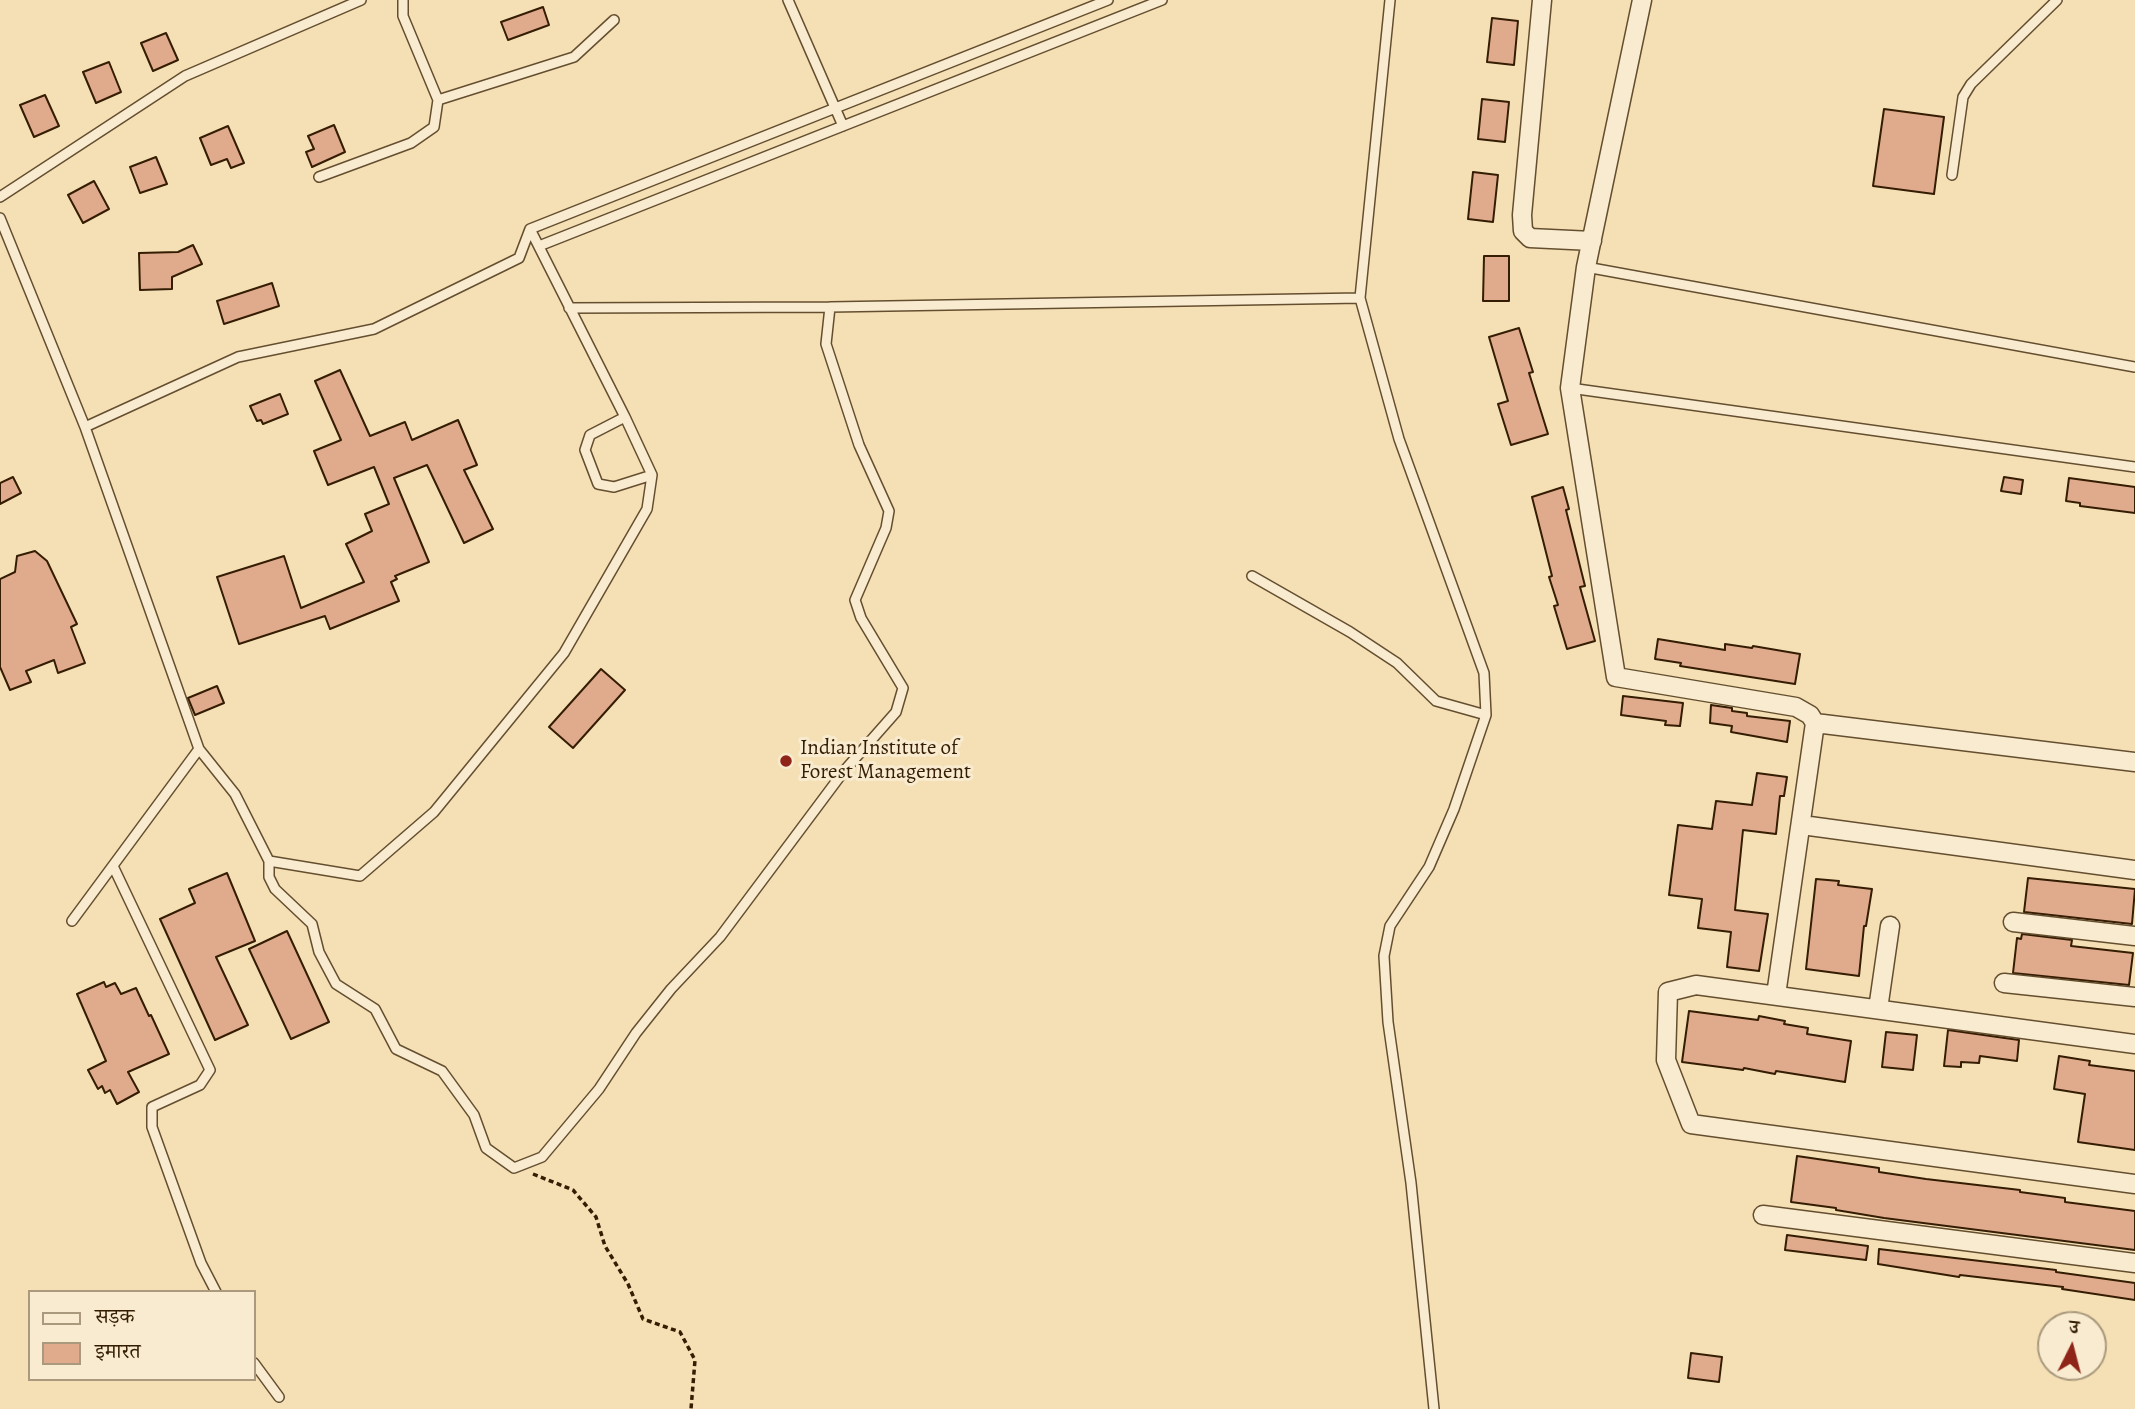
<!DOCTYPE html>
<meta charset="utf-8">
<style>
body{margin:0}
#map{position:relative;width:2135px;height:1409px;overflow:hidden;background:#f5e0b5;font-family:Alegreya,"Noto Serif Devanagari",serif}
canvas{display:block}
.legend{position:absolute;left:28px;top:1290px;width:228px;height:91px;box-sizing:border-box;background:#f8ebcf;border:2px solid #aa997d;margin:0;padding:9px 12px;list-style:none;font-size:21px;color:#341d02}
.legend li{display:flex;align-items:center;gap:14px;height:35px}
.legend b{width:35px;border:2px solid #aa997d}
.north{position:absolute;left:2037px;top:1311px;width:70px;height:70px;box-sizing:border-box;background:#f8ebcf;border:2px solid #aa997d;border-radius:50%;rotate:6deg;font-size:19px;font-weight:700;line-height:28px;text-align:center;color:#341d02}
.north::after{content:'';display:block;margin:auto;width:24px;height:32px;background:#8f2418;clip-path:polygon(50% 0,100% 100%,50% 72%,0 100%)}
</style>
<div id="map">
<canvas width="2135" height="1409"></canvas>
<ul class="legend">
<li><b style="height:9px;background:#f8ebcf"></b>सड़क</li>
<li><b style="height:19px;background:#e0aa8c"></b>इमारत</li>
</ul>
<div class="north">उ</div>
</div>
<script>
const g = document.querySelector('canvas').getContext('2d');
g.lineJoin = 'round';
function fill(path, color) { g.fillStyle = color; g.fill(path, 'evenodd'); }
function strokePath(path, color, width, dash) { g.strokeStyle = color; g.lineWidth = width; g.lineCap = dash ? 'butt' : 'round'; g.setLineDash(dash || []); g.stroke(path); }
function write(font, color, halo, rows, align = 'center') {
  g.font = font + ' Alegreya,serif'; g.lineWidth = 6; g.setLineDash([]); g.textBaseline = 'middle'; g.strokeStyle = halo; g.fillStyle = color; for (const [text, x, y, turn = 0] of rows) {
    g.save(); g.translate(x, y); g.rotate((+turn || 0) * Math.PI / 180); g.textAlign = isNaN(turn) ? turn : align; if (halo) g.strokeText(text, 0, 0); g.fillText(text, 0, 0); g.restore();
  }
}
const building = new Path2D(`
 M543,7L549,25L508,40L501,22Z
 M1492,18L1518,21L1514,65L1487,62Z
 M166,33L178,60L153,71L141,43Z
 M109,62L121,92L96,103L83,72Z
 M45,95L59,126L34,137L20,105Z
 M1482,99L1509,102L1505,142L1478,139Z
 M1884,109L1944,117L1934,194L1873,186Z
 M334,125L345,152L312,167L306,152L314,149L308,136Z
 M228,126L244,163L231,168L227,159L211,165L200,138Z
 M156,157L167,184L140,193L130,167Z
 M1473,172L1498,175L1493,222L1468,219Z
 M94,181L109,209L83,223L68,195Z
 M193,245L202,264L172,277V289L140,290L139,253L178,252Z
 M1484,256H1509V301H1483Z
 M272,283L279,306L224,324L217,301Z
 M1519,328L1533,372L1529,373L1548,434L1511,445L1498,404L1508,401L1489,337Z
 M340,370L370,436L405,422L412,440L458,420L477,465L464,470L493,529L464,543L427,465L394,478L429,562L395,576L397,579L391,582L399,601L330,629L325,616L239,644L217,577L284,556L301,608L364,582L346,544L372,531L365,514L389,504L374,467L328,485L314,451L341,440L315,381Z
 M280,394L288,414L263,424L261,420L257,421L250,406Z
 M13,477L21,493L0,504V483Z
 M2004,477L2023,480L2021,494L2001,491Z
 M2069,478L2135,487V513L2080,506V503L2066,501Z
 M1563,487L1569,509L1566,510L1585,586L1580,587L1595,641L1567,649L1554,606L1558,605L1549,577L1552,576L1532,497Z
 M35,551L47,561L77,624L71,627L85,663L58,673L54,660L26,671L31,682L10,690L0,667V579L15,572L17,556Z
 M1658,639L1725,650V644L1752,648L1753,646L1800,654L1795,684L1680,666L1681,663L1655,659Z
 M601,669L625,690L573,748L549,727Z
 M217,686L224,703L195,715L188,698Z
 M1623,696L1683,703L1680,726L1665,725L1666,721L1621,715Z
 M1711,705L1732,708V711L1747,713V716L1790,721L1787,742L1731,732L1732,726L1710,723Z
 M1757,773L1787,777L1784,796H1780L1776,834L1743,830L1735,910L1768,914L1759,971L1727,967L1731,932L1698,928L1702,899L1669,895L1678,825L1712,829L1716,801L1752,805Z
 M227,873L255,941L216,957L248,1025L215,1040L160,919L195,903L189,889Z
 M2028,878L2135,889L2132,924L2024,912Z
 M1816,879L1839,881L1838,885L1872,889L1866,926H1864L1859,976L1806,969Z
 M287,931L329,1022L291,1039L249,949Z
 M2022,934L2072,940L2071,946L2133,953L2129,985L2013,973L2017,938L2021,939Z
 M104,982L106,987L115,983L121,994L136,988L149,1016L151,1015L169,1054L128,1072L139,1092L117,1104L110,1090L105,1093L102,1086L98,1089L88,1070L106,1061L77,994Z
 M1689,1011L1758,1020L1759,1016L1785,1021L1784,1024L1808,1028L1807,1034L1851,1041L1845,1082L1776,1071L1775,1074L1744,1068L1743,1070L1682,1062Z
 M1948,1030L2019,1040L2017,1061L1980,1056L1979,1063L1961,1062V1067L1944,1066Z
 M1886,1032L1917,1035L1913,1070L1882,1067Z
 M2059,1056L2090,1061L2089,1065L2135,1071V1150L2078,1142L2085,1094L2054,1089Z
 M1797,1156L1879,1168V1172L1926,1179L2020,1190V1192L2065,1198V1202L2135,1211V1250L1884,1218L1836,1210V1208L1791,1202Z
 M1787,1235L1868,1246L1866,1260L1785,1250Z
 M1879,1249L2056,1270V1272L2135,1283V1300L2062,1289L2063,1287L1960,1275L1959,1277L1878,1264Z
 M1691,1353L1722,1357L1719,1382L1688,1378Z`);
fill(building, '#e0aa8c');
strokePath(building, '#341d02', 2);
const service = new Path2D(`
 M788,0L843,126
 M438,100L574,57L614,20
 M1952,175L1963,97L1971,84L2057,0
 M319,177L411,143L434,127L438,100L403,16V0
 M0,197L185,76L361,0
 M0,218L85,427L199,749L235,794L269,861L360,876L434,812L564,653L647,509L652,475L625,417L530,229
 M539,246L1162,0
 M1586,267L2135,367
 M1360,298L1399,439L1484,673L1486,715L1454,809L1429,867L1390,926L1384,956L1388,1022L1411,1183L1434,1409
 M569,308L830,307L1360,298L1390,0
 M1570,388L2135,467
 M625,417L590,435L585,450L598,484L614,487L652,475
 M85,427L238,357L374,329L519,258L530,229L1108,0
 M1252,576L1350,632L1397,663L1436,701L1486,715
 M269,861V877L275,889L312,924L319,952L336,984L375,1009L396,1049L442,1071L474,1115L486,1148L514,1168L542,1157L599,1089L636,1033L671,989L720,937L844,771L896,712L903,688L861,618L855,600L886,528L889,511L859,445L826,344L830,307
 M113,866L210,1070L200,1085L152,1107V1127L201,1263L216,1292
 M72,921L199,749
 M254,1363L279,1397`);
const minor = new Path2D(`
 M1542,0L1522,215L1523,231L1530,238L1592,241
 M1642,0L1586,267L1570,388L1616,677L1796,707L1810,715L1815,723L1776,995
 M1815,723L2135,762
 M1802,825L2135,870
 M2013,922L2135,936
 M2004,983L2135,997
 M1878,1009L1890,926
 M2135,1044L1696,985L1668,992L1666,1060L1691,1124L2135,1184
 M1763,1215L2135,1263`);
strokePath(service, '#644e2f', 12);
strokePath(minor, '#644e2f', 21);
strokePath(new Path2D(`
 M533,1174L573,1190L596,1217L605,1246L628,1284L643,1319L680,1332L695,1360L691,1409`), '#341d02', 3.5, [5, 3.5]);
strokePath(service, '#f8ebcf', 9);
strokePath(minor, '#f8ebcf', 18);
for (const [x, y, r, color] of [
 [786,761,7,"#8f2418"]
]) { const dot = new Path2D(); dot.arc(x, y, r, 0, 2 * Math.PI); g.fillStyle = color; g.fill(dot); strokePath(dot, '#f8ebcf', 2.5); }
write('21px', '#341d02', '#f8ebcf', [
 ["Indian Institute of",800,749],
 ["Forest Management",800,773]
], 'left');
</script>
